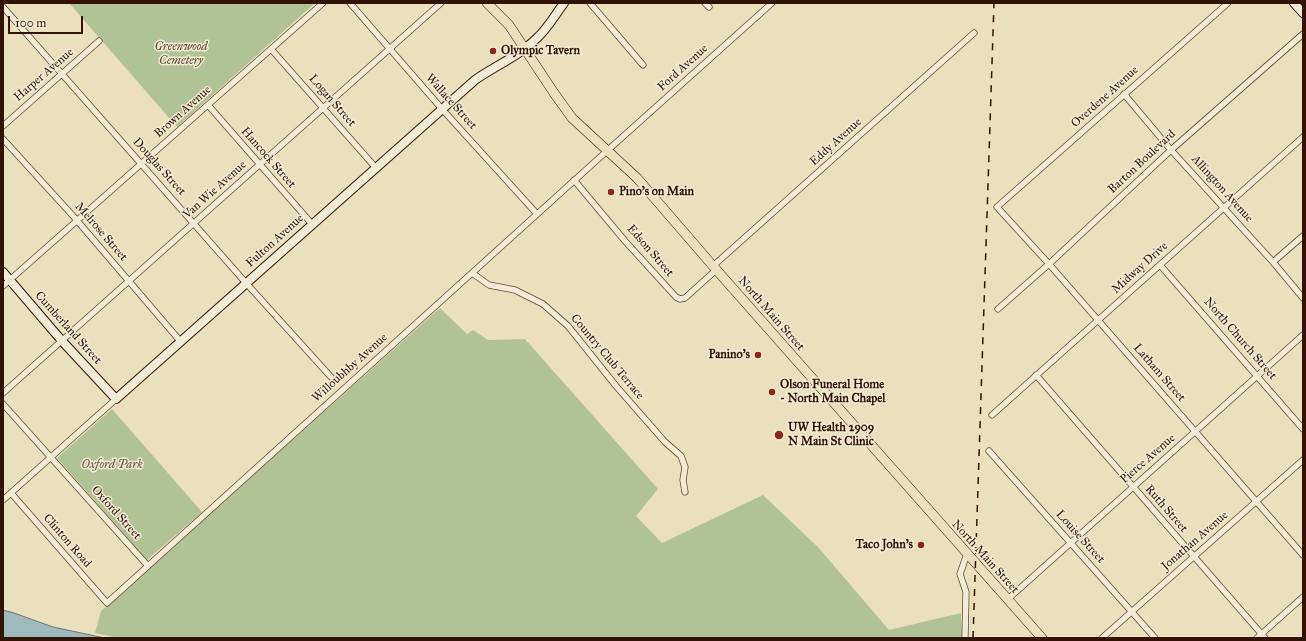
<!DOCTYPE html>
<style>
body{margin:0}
#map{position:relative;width:1306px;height:641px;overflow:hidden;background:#ebe0be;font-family:"IM FELL Great Primer",serif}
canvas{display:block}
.frame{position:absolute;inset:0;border:4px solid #311204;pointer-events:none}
.scale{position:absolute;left:8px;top:16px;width:75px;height:18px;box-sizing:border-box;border:2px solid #311204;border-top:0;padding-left:5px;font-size:12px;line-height:14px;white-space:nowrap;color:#311204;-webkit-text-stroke:3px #f2ebd5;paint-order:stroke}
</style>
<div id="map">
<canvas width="1306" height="641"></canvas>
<div class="frame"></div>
<div class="scale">100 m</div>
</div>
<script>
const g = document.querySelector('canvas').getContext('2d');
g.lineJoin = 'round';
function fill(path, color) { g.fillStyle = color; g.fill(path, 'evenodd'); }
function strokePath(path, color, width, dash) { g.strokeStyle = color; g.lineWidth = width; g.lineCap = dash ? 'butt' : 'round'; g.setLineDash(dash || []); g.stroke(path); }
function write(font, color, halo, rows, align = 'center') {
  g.font = font + ' "IM FELL Great Primer",serif'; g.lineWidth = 3; g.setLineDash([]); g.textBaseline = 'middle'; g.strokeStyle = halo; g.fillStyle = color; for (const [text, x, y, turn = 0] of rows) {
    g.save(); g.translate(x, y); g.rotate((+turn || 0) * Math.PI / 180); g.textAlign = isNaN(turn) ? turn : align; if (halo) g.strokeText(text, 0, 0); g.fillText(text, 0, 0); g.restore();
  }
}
fill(new Path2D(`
 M69,3H315L177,127Z
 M440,308L467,334L473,330L488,340L525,339L658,489L636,516L662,543L763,495L818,547L889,630L961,613L962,638H118L95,633L101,611Z
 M112,409L202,512L147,560L57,458Z`), '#b1c396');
const water = new Path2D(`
 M3,610L14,613L53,627L105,638H3Z`);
fill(water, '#9ebabd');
strokePath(water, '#727773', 1);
const street = new Path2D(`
 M350,3L442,109L537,214
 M590,3L643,65
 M705,3L709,7
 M1228,3L997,207L1049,264L1303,555
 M3,7L246,283L331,377
 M271,49L376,168
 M1124,94L1171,150L1273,262L1303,298
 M208,105L312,224
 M3,126L99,41
 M3,139L74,217L181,342
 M574,180L625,241L676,297L680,299L685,298L716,270
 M1273,262L1303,236
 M1160,265L1303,429
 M713,266L974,33
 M472,273L489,285L515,290L543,304L568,326L616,386L665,442L681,456L685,467L683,480L685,492
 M3,286L323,3
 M998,309L1049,264L1171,150L1303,34
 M1036,375L1265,638
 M3,393L441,3
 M3,404L148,566
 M992,415L1303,137
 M989,451L1155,638
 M11,493L107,603L608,150L772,3
 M3,500L116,399
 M1008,599L1303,335
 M965,638L966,592L960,574L967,554
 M1102,638L1303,460
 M1257,638L1303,597`);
const secondary = new Path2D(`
 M1294,3L1303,13
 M3,272L62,341L116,399L475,80C495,66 519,56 537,38C548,28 555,15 564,3`);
const primary = new Path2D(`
 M487,3L509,25L554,93L572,118L637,178L713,266L1042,638`);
strokePath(street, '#604632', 7);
strokePath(secondary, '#311204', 10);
strokePath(primary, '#311204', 10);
strokePath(street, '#f2ebd5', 5.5);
strokePath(secondary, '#f2ebd5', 8);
strokePath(primary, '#ebe0be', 9);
strokePath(new Path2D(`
 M973,638L994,3`), '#311204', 1.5, [7, 7]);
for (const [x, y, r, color] of [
 [493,51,4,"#8f2418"],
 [611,192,4,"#8f2418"],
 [758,355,4,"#8f2418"],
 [772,392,4,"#8f2418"],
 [779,435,5,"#8f2418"],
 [921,545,4,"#8f2418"]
]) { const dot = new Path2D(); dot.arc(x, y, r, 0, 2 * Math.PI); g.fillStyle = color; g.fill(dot); strokePath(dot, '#f2ebd5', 1.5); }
write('italic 12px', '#5e5037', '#f2ebd5', [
 ["Greenwood",181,47],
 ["Cemetery",181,61],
 ["Oxford Park",112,465]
]);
write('bold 12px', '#311204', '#f2ebd5', [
 ["Olympic Tavern",501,51],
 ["Pino's on Main",619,192],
 ["Panino's",750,355,"right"],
 ["Olson Funeral Home",780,385],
 ["- North Main Chapel",780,399],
 ["UW Health 2909",788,428],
 ["N Main St Clinic",788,442],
 ["Taco John's",913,545,"right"]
], 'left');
write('12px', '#311204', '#f2ebd5', [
 ["Ford Avenue",683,68,-42],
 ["Harper Avenue",44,75,-41],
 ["Overdene Avenue",1105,97,-42],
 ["Logan Street",332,101,49],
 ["Wallace Street",451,102,48],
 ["Brown Avenue",183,112,-42],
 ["Eddy Avenue",836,142,-42],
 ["Hancock Street",268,158,49],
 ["Barton Boulevard",1142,162,-43],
 ["Douglas Street",159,167,48],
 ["Allington Avenue",1222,189,48],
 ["Van Wie Avenue",215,190,-42],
 ["Melrose Street",101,232,49],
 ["Fulton Avenue",275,241,-42],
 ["Edson Street",650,251,49],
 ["Midway Drive",1140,268,-42],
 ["North Main Street",771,314,49],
 ["Cumberland Street",68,328,48],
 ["North Church Street",1240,339,49],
 ["Country Club Terrace",607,357,50],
 ["Willoubhby Avenue",350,368,-42],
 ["Latham Street",1159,373,49],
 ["Pierce Avenue",1148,459,-41],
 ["Ruth Street",1166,509,49],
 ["Oxford Street",116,513,48],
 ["Louise Street",1080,537,48],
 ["Clinton Road",67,541,49],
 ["Jonathan Avenue",1195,541,-41],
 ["North Main Street",985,557,48]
]);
</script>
